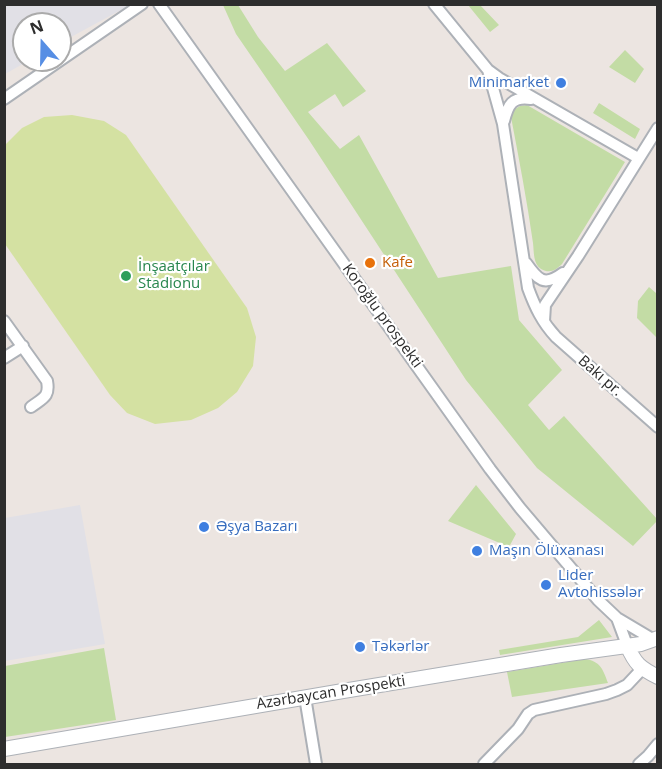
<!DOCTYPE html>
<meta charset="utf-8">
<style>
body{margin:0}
#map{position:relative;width:662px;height:769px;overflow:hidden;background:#ece5e1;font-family:"Open Sans",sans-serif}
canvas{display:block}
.frame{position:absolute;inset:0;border:6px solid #2d2d2d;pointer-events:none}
.north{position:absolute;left:12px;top:12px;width:60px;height:60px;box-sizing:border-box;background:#fff;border:2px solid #ababab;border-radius:50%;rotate:340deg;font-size:16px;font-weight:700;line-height:24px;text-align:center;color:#2d2d2d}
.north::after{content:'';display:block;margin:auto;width:21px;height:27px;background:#568ee4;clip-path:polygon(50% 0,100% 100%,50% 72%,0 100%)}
</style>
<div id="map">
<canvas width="662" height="769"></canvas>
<div class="frame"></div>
<div class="north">N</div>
</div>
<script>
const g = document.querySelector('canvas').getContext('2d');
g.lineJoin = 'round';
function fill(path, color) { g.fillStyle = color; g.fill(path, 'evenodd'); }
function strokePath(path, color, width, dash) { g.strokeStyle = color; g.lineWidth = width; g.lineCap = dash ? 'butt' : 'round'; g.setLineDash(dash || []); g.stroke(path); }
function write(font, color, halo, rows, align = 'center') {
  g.font = font + ' "Open Sans",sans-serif'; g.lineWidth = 4.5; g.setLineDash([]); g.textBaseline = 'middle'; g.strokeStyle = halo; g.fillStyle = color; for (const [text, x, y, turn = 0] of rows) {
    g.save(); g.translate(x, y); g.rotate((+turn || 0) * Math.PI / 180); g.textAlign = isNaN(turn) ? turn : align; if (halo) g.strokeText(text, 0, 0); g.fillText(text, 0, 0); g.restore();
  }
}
fill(new Path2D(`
 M5,4H130V5L60,43V24H24V60H30L5,74Z
 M80,505L105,644L5,661V518Z`), '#e1e0e6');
fill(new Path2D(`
 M223,5H238L258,37L285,71L327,43L366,91L343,107L335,94L308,112L340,149L359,135L438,278L511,266L519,320L562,370L528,405L549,430L564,416L657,519V521L633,546L537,468L466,380L309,140L236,34Z
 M468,5H480L499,25L490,32Z
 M625,50L644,69L635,83L609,67Z
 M599,103L640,129L635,139L593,113Z
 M527,105L625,162L562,264C556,270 550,274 541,269C533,264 534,251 533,243C527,201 519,159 511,117L512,111L520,106Z
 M649,287L656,293L657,291V338L637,318L638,301Z
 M476,485L516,534L509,547L448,521Z
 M599,620L612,637L500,655L499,650L578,637Z
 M104,648L116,720L5,737V666Z
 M585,659C600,661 603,669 608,683L512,697L507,672Z`), '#c3dca5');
fill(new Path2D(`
 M72,115L104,121L126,135L247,308L256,337L253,366L237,392L218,408L191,420L155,424L127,413L110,395L5,244V145L22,128L44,117Z`), '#d4e1a2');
const street = new Path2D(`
 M159,4L490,469L520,508L598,600L617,618L654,640
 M434,4L488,70L499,78L638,158
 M488,70L503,124L528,288C535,307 542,322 556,337L658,427
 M4,99L142,4
 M504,121C508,105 512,96 531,99
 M526,263C538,280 544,287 563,273
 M4,321L47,381C50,397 43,398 31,407
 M544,321L545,305L549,299L578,256L658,128
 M4,358L23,346
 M617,618L627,645
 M305,697L316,764
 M484,764L518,729L528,714L534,710L606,694L617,690L627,685L642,669
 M639,764L648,756L658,744`);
const secondary = new Path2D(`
 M627,645C635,664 640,668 658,677
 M4,749L343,691L561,655L641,644L658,638`);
strokePath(street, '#adb1b7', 14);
strokePath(secondary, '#adb1b7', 16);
strokePath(street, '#fff', 10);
strokePath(secondary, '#fff', 14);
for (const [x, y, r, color] of [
 [561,83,6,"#3f7fe0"],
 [370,263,6,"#e8710a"],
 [126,276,6,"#2e9e5b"],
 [204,527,6,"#3f7fe0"],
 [477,551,6,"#3f7fe0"],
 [546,585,6,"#3f7fe0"],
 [360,647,6,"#3f7fe0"]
]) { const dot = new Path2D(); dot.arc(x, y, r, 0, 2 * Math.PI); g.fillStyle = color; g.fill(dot); strokePath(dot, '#fff', 2); }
write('15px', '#366cbe', '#fff', [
 ["Minimarket",549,83,"right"],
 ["Əşya Bazarı",216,527],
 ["Maşın Ölüxanası",489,551],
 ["Lider",558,576],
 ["Avtohissələr",558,593],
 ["Təkərlər",372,647]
], 'left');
write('15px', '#c56008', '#fff', [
 ["Kafe",382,263]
], 'left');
write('15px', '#27864d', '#fff', [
 ["İnşaatçılar",138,267],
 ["Stadionu",138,284]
], 'left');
write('15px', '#2d2d2d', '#fff', [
 ["Koroğlu prospekti",382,316,54],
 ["Bakı pr.",600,376,41],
 ["Azərbaycan Prospekti",331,693,-9]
]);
</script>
